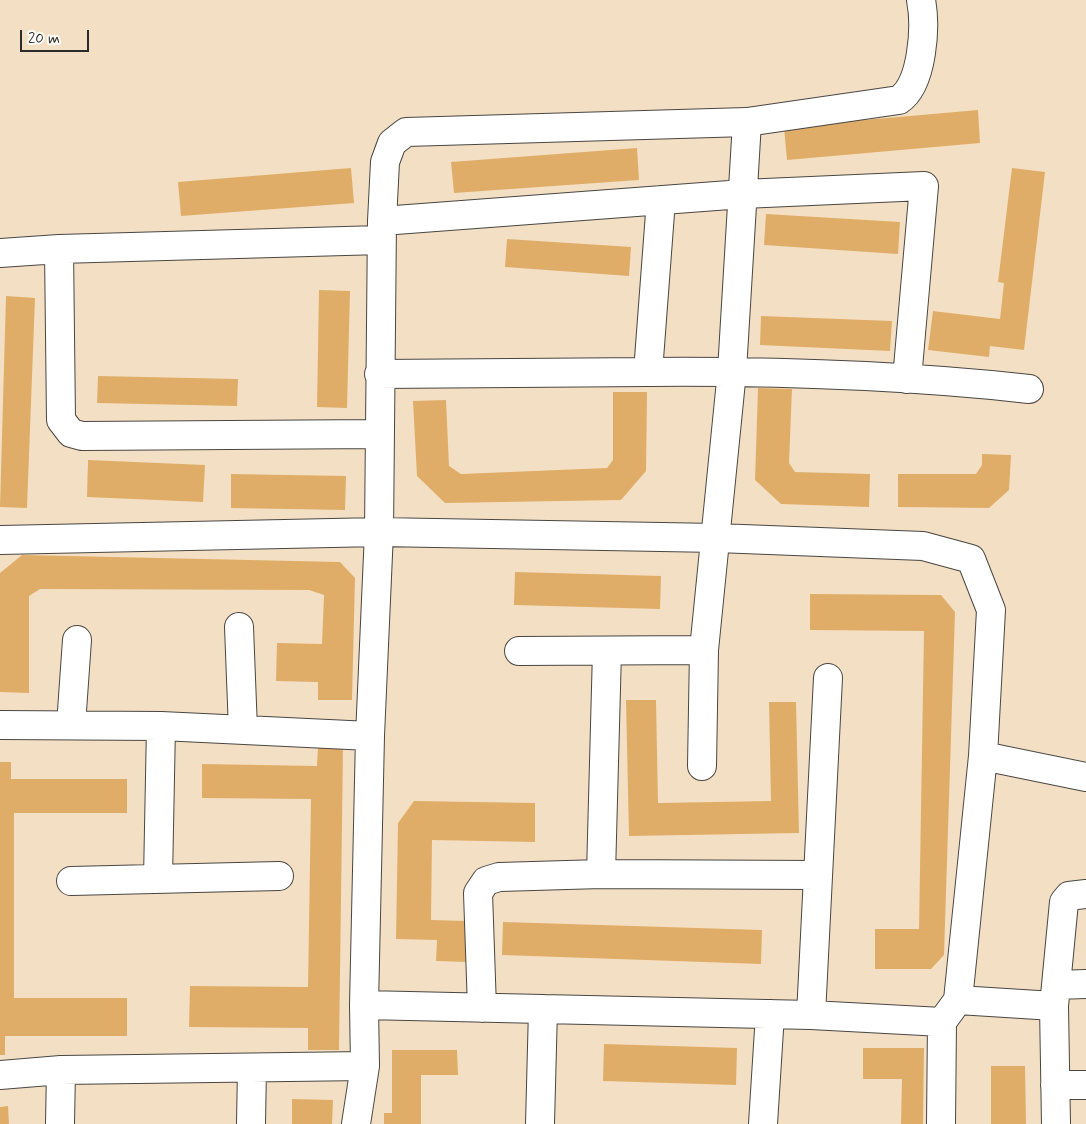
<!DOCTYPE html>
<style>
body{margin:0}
#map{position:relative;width:1086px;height:1124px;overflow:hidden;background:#f3e0c4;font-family:Mynerve,sans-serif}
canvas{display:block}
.scale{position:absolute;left:20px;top:30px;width:69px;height:22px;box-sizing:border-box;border:2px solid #2b2b2b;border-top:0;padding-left:6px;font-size:15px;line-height:18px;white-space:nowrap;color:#2b2b2b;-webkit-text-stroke:4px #fdfcf7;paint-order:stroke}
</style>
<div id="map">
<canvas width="1086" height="1124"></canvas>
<div class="scale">20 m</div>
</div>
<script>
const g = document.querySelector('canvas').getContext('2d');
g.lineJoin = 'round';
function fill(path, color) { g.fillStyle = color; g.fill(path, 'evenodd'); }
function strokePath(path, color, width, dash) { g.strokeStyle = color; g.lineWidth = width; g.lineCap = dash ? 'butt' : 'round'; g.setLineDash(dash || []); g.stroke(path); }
fill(new Path2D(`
 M978,110L980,143L787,160L784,127Z
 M637,148L639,180L454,193L451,162Z
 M351,168L354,203L181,216L178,182Z
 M1012,168L1045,172L1024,350L990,346L989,357L928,350L933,311L1000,319L1004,283L998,282Z
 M766,214L900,222L898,254L764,245Z
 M507,239L631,247L629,276L505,267Z
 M319,290L350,291L347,408L317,407Z
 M6,296L35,298L27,508L0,507Z
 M761,316L892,321L890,351L760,345Z
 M98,376L238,379L237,406L97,403Z
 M758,388L792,389L789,463L795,472L870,474L869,507L781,504L755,480Z
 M613,392H647L646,471L621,500L445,503L417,476L413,401L446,400L449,466L461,474L607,468L613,460Z
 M982,454L1011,455L1009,490L989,508L898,507V474H976L982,465Z
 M88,460L205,465L203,502L87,497Z
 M231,474L346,476L345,510L231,508Z
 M22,555L340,562L355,578L352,700H318V682L276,681L277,643L322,644L324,595L309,590L40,589L29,596V693L0,692V573Z
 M515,572L661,576L660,609L514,605Z
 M810,594L941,595L955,612L944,955L931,969H875V929H919L924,631L810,630Z
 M626,700H656L658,803L771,801L769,702H796L799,833L629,836Z
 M318,747H343L339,1050H308V1028L189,1027L190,986L308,987L311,799L202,798V764L317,766Z
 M0,762H11V779H127V813H14V998H127V1036H5V1055H0Z
 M414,801L535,803V842L432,840L431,920L467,921V962L436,961L437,940L396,939L398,823Z
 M503,922L762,930L761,964L502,955Z
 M604,1044L737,1048L736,1085L603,1081Z
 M863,1048H924L923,1124H901L902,1079H863Z
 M392,1050H457L458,1075H421V1124H384V1113H392Z
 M991,1066H1025L1026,1124H991Z
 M292,1099L333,1100L332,1124H292Z
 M8,1106L9,1124H0V1107Z`), '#e0ad68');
const minor = new Path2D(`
 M661,200L648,372C775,371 903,375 1029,389
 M382,221L385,162L392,143L406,132L747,122L899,100C923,84 926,26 921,0
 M59,249L61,420L71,433L82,436L378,434
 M0,253L59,249L381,240
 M379,374L648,372
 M0,540L379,532L717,538L923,546L971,559L991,610L983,756L958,1000L942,1022L941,1124
 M239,627L243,730
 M519,651L704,650
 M0,725L161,726L370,736
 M71,725L77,640
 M983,756L1086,777
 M702,766L704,650L732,371L747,122
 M601,874L607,651
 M158,879L161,726
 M71,881L279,876
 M1056,985L1086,984
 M958,1000L1054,1006
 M364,1005L811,1015L942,1022
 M482,1008L478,893L486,881L499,877L601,874L818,875
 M811,1015L828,678
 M0,1075L61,1070L365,1066
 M1055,1085H1086
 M60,1124L61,1070
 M251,1124L252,1068
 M356,1124L365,1066L364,1005L370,736L379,532L382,221L743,194L924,186L907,379
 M540,1124L543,1009
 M763,1124L770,1014
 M1056,1124L1054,1006L1064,902L1069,896L1086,894`);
strokePath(minor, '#494642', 30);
strokePath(minor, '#fff', 28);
</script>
